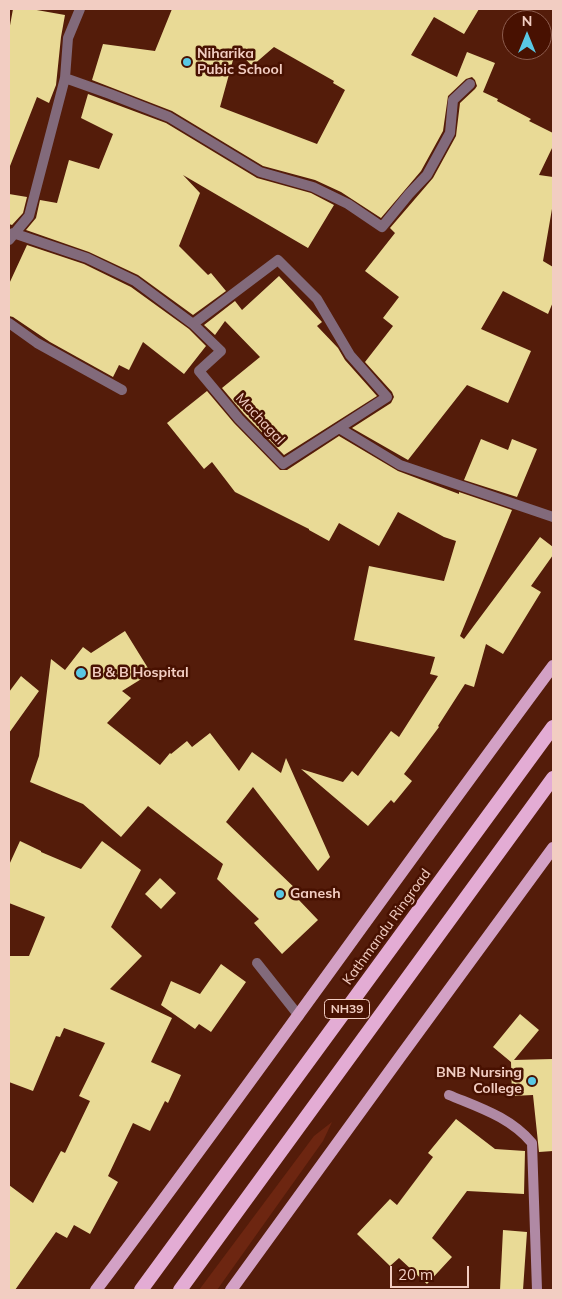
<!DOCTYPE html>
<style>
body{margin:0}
#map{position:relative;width:562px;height:1299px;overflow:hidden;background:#541c0a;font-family:Mulish,sans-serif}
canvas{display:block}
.frame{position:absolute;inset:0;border:10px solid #f2cdc2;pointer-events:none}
.north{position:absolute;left:502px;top:10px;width:50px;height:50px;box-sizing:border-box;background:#481101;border:1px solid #8c5c4e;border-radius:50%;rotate:0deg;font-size:14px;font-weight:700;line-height:20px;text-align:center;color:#f2cdc2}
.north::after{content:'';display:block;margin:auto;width:18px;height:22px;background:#59c8e4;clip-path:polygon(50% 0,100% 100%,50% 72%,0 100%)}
.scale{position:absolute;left:390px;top:1266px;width:79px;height:22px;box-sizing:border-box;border:2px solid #f2cdc2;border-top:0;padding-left:6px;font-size:15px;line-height:18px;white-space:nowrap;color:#f2cdc2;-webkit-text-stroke:4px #481101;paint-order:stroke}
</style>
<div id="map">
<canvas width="562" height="1299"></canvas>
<div class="frame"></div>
<div class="north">N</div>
<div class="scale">20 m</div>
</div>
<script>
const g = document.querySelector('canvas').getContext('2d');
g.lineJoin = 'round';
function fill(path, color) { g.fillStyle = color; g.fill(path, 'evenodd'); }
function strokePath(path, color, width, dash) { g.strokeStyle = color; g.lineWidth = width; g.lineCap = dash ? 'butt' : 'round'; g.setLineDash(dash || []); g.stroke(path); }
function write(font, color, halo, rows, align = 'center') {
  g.font = font + ' Mulish,sans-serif'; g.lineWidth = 5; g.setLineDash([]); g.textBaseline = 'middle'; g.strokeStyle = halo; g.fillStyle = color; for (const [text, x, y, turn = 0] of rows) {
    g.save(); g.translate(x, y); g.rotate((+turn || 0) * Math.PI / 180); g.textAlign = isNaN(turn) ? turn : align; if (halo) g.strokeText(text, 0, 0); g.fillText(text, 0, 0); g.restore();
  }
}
fill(new Path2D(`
 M332,1122L323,1141L217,1290H199L314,1136Z`), '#6d2611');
fill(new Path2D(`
 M13,9H31L65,15L61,37L56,85L49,103L37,97L10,166L9,165V31Z
 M172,9H479L464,34L434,17L411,55L457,77L467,52L495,63L483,92L498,99L497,101L531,119L529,121L553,133V146L539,175L553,177V203L543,261L553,267V302L548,314L503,291L481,329L531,351L508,403L467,385L408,460L352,428L391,403L394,397L392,392L365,362L393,326L383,318L399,297L365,271L395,233L390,228L433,178L456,136L460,103L475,89L477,86L475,80L472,77L466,79L448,96L443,131L421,171L381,218L341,192L315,180L263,166L172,111L92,80L103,44L155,51ZM274,47L334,81L333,83L345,90L317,144L220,107L236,49L252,66Z
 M88,94L166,123L257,178L311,193L334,205L308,248L183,175L200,193L179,246L208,275L211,273L226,291L193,315L138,275L89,252L26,230L36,218L40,200L57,203L69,160L99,169L113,134L81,118Z
 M9,194L27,197L23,213L12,225L9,224Z
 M27,245L84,264L131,287L189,329L206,346L184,374L143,342L129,370L119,365L113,377L50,342L13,317L9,316V284Z
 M279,276L322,322L317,326L338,348L345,360L377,396L284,455L244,414L222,388L260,357L225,321L215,335L204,325L235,301L242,310Z
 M207,391L234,423L280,470H287L339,436L398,471L459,494V492L512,510L460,636L464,639L540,537L553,547V555L531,586L541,592L503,654L486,644L474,687L465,684L438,726L439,727L404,774L412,781L394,803L391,800L368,826L301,769L343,782L352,771L358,776L391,731L399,737L438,676L430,674L435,657L354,640L369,566L444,581L456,541L444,537L398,512L379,546L339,523L329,541L309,530V529L235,492L212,462L204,469L167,423Z
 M481,439L508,450L512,439L537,449L517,497L464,480Z
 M125,631L151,673L122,691L131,698L107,723L160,765L170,753L171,754L187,741L192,747L210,733L239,771L252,752L281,773L286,758L330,857L318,871L253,787L226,822L299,892L297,895L299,898L298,899L318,920L282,954L254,923L259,919L217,879L223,864L148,806L121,837L83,804L30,782L39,756L51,659L65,670L83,647L91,653Z
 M21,676L39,691L9,733V692Z
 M20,841L41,851V852L81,869L102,841L141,870L111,927L142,956L110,989L172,1018L151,1062L181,1075L168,1103L165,1101L150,1131L133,1123L108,1176L118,1182L90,1234L74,1225L67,1238L56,1232L15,1290H9V1185L33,1203L61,1151L65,1153L90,1101L79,1096L105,1043L64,1028L60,1037L56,1036L33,1091L9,1082V956H29L45,917L9,903V865Z
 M160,878L176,893L161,909L145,894Z
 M221,964L246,982L211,1032L199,1024L195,1029L161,1005L171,981L200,994Z
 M520,1014L539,1030L514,1060L553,1059V1151L539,1152L533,1095L512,1096L511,1062L493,1047Z
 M456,1119L495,1149L525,1151L524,1194L467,1191L432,1238L452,1257L427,1284L399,1258L390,1266L357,1234L390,1199L397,1205L433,1157L428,1153Z
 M503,1230L527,1232L523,1290H500Z`), '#e9da96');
strokePath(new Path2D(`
 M65,78L110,94L169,117L260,172L313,187L348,204L382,227L409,194L427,175L450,133L453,100L470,84
 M13,233L87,258L135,281L193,324L221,351L199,371L239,419L283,464L339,428L400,465L553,517
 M9,240L29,216L65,78L68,38L80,9
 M9,323L37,343L122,390
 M193,324L278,260L317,299L350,355L387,397L339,428
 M257,963L299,1016`), '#826a7b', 10);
strokePath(new Path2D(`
 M449,1095C480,1108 510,1117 532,1143L537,1290`), '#b089a4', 10);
strokePath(new Path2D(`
 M96,1290C251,1084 399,873 553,666
 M231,1290L400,1057L553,848`), '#d3a1c5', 12);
strokePath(new Path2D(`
 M141,1290L553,727
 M180,1290L553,778`), '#e3acd4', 14);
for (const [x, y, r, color] of [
 [187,62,5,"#59c8e4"],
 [81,673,6,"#59c8e4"],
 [280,894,5,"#59c8e4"],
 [532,1081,5,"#59c8e4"]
]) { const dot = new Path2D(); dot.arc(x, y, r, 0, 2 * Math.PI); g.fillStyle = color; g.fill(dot); strokePath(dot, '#481101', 2); }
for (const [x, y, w] of [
 [347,1009,45]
]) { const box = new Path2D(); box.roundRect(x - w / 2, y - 9.5, w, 19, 4); g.fillStyle = '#481101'; g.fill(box); strokePath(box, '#f2cdc2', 1); }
write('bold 12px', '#f2cdc2', null, [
 ["NH39",347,1009]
]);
write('bold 14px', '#f2cdc2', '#481101', [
 ["Niharika",197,54],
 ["Pubic School",197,70],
 ["B & B Hospital",92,673],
 ["Ganesh",290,894],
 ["BNB Nursing",522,1073,"right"],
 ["College",522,1089,"right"]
], 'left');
write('14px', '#f2cdc2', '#481101', [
 ["Machagal",260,419,47],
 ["Kathmandu Ringroad",387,927,-54]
]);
</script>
